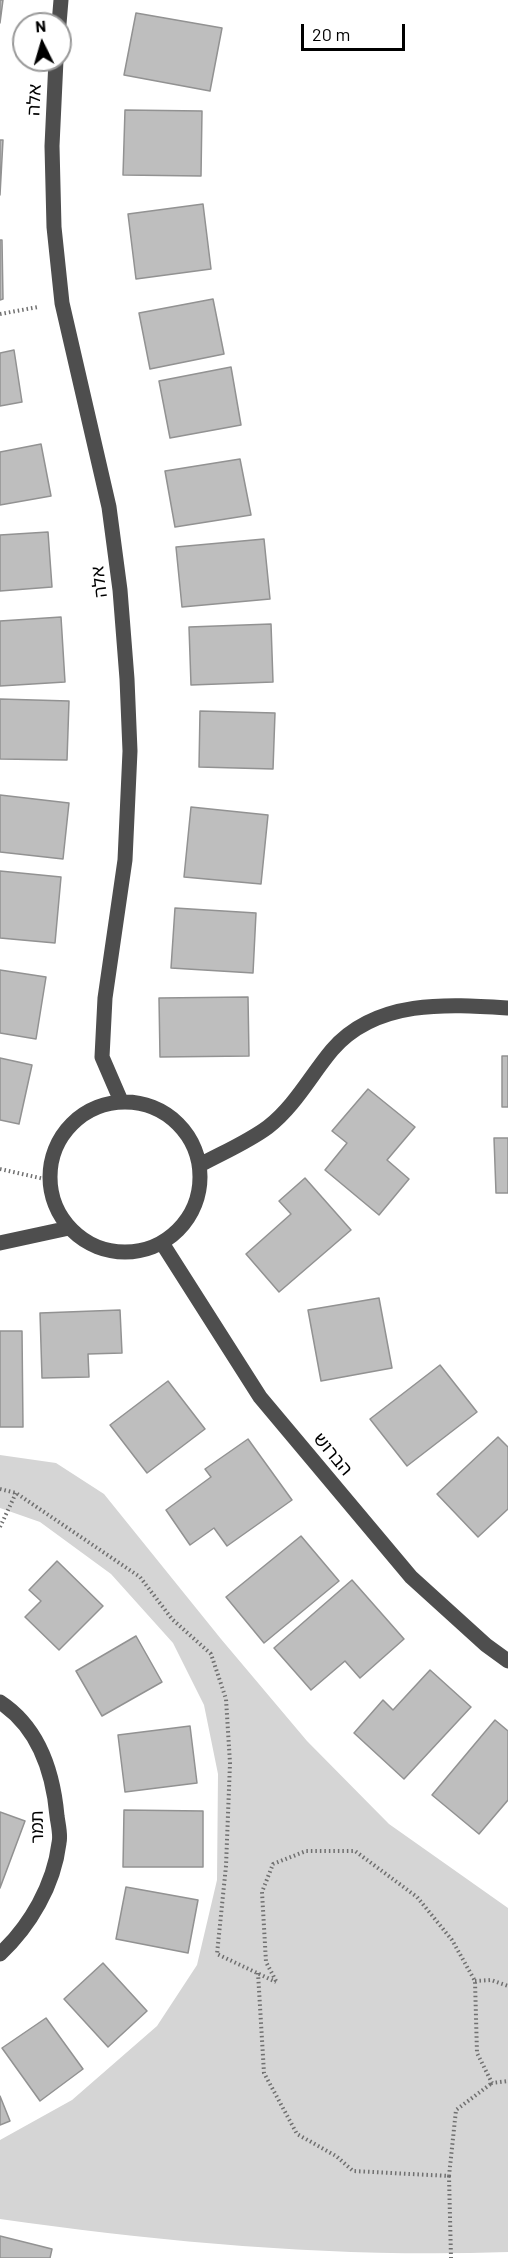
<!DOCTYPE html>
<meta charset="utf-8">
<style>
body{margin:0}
#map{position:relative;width:508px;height:2258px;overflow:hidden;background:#fff;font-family:Barlow,sans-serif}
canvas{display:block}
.north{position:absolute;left:12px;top:12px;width:60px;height:60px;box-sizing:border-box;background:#fff;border:2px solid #999;border-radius:50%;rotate:355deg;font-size:16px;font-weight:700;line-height:24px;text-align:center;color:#000}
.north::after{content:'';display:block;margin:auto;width:21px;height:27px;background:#000;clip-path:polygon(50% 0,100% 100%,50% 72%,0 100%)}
.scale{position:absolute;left:301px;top:24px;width:104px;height:27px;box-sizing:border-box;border:3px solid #000;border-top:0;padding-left:8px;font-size:18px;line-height:21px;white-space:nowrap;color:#000;-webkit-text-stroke:4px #fff;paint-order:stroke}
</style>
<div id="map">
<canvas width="508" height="2258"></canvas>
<div class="north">N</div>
<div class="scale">20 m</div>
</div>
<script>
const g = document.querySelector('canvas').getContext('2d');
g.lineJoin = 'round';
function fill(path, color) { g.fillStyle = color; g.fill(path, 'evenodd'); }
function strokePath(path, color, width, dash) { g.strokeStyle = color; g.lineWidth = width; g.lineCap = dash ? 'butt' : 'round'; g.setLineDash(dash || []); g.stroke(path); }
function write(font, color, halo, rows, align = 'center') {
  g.font = font + ' Barlow,"Noto Sans Hebrew",sans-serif'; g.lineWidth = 6; g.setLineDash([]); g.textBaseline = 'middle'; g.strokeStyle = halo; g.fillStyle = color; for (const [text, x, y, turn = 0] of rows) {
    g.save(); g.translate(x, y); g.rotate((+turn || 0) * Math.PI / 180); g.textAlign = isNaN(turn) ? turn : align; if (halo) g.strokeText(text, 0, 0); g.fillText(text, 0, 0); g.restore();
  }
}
fill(new Path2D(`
 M0,1455L56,1463L104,1494L221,1639L307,1741L389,1824L508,1908V2252C339,2258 168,2243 0,2219V2140L72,2100L157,2026L197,1965L217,1880L218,1774L204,1705L173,1643L111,1574L40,1522L0,1508Z`), '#d5d5d5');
const building = new Path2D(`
 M0,0H3L0,23Z
 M136,13L222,28L210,91L124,75Z
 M125,110L202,111L201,176L123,175Z
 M0,140H3L0,195Z
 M203,204L211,269L136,279L128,214Z
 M0,240H2L3,299L0,300Z
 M213,299L224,354L150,369L139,313Z
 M14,350L22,402L0,406V353Z
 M231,367L241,425L170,438L159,381Z
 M41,444L51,496L0,505V452Z
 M240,459L251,515L175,527L165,471Z
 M48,532L52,587L0,591V535Z
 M264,539L270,599L182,607L176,547Z
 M61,617L65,682L0,686V621Z
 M271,624L273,682L191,685L189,627Z
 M0,699L69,701L67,760L0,759Z
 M200,711L275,713L273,769L199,767Z
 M0,795L69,803L63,859L0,852Z
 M191,807L268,815L261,884L184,877Z
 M0,871L61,877L55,943L0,938Z
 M175,908L256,913L253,973L171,968Z
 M0,970L46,977L36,1039L0,1033Z
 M248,997L249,1056L160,1057L159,998Z
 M502,1056H508V1107H502Z
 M0,1058L32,1065L19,1124L0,1120Z
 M368,1089L415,1127L387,1160L409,1179L379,1215L325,1170L347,1143L332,1131Z
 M494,1138H508V1193H496Z
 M305,1178L351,1230L279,1292L246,1254L291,1214L279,1201Z
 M379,1298L392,1368L321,1381L308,1310Z
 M120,1310L122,1353L88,1354L89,1377L42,1378L40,1313Z
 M0,1331H22L23,1427H0Z
 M440,1365L477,1412L407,1466L370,1419Z
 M168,1381L205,1429L147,1473L110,1425Z
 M498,1437L508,1447V1509L478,1537L437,1494Z
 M248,1439L292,1500L227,1546L214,1528L190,1545L166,1510L211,1477L205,1469Z
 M301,1536L339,1581L264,1643L226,1597Z
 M57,1561L103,1606L59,1650L25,1617L41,1601L29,1590Z
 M352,1580L404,1639L360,1678L345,1661L311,1690L274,1648Z
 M136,1636L162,1682L102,1716L76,1671Z
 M430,1670L471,1707L404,1779L354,1733L383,1700L393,1710Z
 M495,1720L508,1731V1800L479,1834L432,1795Z
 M190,1726L197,1783L125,1792L118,1735Z
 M124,1810L203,1811V1867H123Z
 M0,1812L25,1821L0,1888Z
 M126,1887L198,1900L188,1953L116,1939Z
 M103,1963L147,2011L108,2047L64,1999Z
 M46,2018L83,2069L40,2101L2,2048Z
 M0,2096L10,2121L0,2125Z
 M0,2236L52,2249L50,2258H0Z`);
fill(building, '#bebebe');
strokePath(building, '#929292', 1.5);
strokePath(new Path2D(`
 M0,314L38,307
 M0,1169L49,1180
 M0,1489L16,1493L140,1577L172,1619L211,1654L226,1699L230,1763L226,1866L217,1954L276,1982
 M0,1527L16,1493
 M258,1973L264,2073L297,2134L336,2156L353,2171L449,2176L456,2110L492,2083
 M276,1981L266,1962L262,1892L273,1864L306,1851H355L417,1897L452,1940L475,1981L477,2053L492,2083L508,2081
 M475,1981L491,1980L508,1986
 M449,2176L451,2258`), '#707070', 4, [1.5, 3]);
strokePath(new Path2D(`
 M59,24L61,0
 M56,60L52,146L54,227L62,303L109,507L120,590L127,679L130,751L125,860L105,998L102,1057L121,1101
 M50 1177a75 75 0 1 1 150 0a75 75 0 1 1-150 0Z
 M200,1165C222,1153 248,1142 268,1127C295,1106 311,1075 332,1050C376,999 448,1004 508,1008
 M0,1243L69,1228
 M162,1243L260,1397L411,1577L486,1645L508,1661
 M0,1702C38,1727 53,1771 57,1816C58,1824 61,1835 59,1843C54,1885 30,1926 0,1954`), '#4e4e4e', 15);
write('18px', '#000', '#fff', [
 ["אלה",34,100,-87],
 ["אלה",99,582,-97],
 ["הברוש",333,1454,50],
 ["תמר",37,1827,-91]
]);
</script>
